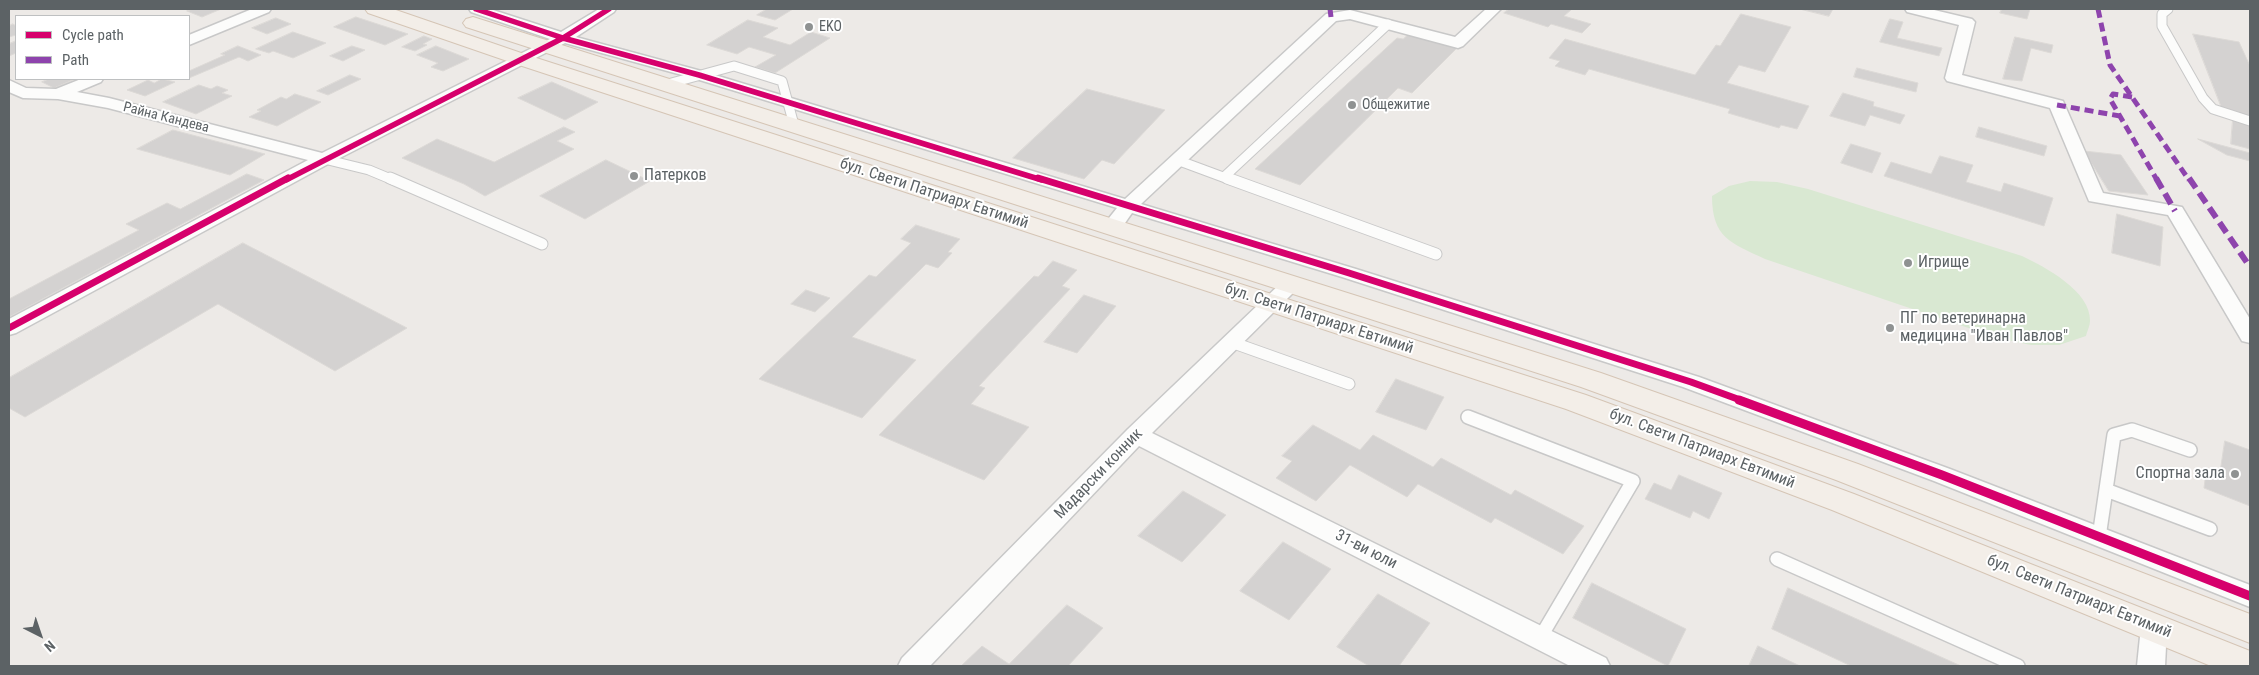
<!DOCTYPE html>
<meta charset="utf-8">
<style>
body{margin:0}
#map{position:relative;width:2259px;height:675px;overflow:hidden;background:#edeae7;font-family:"Roboto Condensed",sans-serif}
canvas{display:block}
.frame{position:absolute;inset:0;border:10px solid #5c6265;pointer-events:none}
.legend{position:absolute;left:15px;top:15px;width:175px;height:65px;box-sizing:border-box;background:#fff;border:1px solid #bec0c1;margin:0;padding:6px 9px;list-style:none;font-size:15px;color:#5c6265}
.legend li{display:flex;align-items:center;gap:10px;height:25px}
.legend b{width:25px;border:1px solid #bec0c1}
.north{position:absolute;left:15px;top:610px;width:50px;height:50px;-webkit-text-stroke:4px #fff;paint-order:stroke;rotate:139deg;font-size:14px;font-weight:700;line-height:20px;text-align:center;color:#5c6265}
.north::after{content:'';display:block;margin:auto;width:18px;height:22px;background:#5c6265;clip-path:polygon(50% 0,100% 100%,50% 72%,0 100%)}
</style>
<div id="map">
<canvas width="2259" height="675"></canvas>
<div class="frame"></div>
<ul class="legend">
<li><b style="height:6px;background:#d6006c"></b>Cycle path</li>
<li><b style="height:6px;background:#8e44ad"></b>Path</li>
</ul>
<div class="north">N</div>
</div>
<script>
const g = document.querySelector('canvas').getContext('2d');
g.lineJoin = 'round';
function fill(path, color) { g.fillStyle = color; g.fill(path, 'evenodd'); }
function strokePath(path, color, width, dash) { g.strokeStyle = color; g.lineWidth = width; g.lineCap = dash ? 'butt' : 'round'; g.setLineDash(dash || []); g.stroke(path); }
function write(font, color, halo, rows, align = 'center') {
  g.font = font + ' "Roboto Condensed",sans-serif'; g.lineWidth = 4; g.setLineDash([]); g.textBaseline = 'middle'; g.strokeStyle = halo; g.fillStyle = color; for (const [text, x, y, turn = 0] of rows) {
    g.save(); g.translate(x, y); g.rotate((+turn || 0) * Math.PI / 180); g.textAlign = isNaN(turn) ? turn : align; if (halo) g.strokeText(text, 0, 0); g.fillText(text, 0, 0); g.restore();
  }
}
fill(new Path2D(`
 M1750,181L1777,182L1808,189L2022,256C2045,267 2091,291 2090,321C2090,326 2087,331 2086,336L2059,345H2031L1998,338L1765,259C1731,243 1712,238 1712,196L1729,186Z`), '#d9e8d2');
const building = new Path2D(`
 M193,9H221L202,17L187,11Z
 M767,9H793L775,20L757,15Z
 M1509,9H1572L1564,16L1591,24L1582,33L1551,24L1548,27L1504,13Z
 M1800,9H1833L1829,16Z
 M2002,9H2030L2027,19L2000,13Z
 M1741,14L1791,27L1765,72L1739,65L1727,83L1809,106L1797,129L1781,125L1779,128L1728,113L1730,109L1589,69L1585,75L1555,66L1560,61L1549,58L1565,39L1695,75L1716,45L1720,46Z
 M356,17L408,34L385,45L334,27Z
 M276,18L291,24L267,34L252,28Z
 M1890,19L1903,22L1897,38L1942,48L1939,56L1880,42Z
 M748,20L778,28L763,37L790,45L811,32L830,38L775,73L755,67L776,55L749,47L737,54L707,45Z
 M13,24L16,26V35L9,37V26Z
 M293,32L326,43L293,58L273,51L269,53L256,49Z
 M1410,33L1458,47L1412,93L1398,88L1300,185L1255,169L1397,38L1403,39Z
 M2193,34L2239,42L2250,66V116L2223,111Z
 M424,36L432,39L423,44L427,45L415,51L402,47Z
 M2015,37L2053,45L2051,53L2031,48L2022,81L2003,79Z
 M16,41V53L9,56V44Z
 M238,46L261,55L248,61L239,57L189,78V71L225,55L221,54Z
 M352,46L365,50L343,61L330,56Z
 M436,46L469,59L443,71L431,67L438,63L417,55Z
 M1857,68L1918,83L1916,92L1854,77Z
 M350,75L361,79L328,95L317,91Z
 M49,79H75L54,88L42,82Z
 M162,79L175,82L145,96L127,90L148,80L154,83Z
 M552,82L598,102L565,120L518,98Z
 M199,85L211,89L217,86L228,90L222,93L232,96L196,114L163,102Z
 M1087,89L1165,110L1114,164L1102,160L1084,179L1013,158Z
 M1843,93L1874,102L1873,106L1905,115L1900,124L1870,115L1865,126L1830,116Z
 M295,94L321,102L277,126L249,117L261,111L257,110L281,97L286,99Z
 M2233,119L2250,123V149L2231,144Z
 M564,127L575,132L557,141L574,149L485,196L464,184L402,158L437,139L494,162Z
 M1979,127L2047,146L2044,156L1976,137Z
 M173,130L265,154L230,175L137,149Z
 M2198,139L2250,153V161L2227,155Z
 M1851,144L1881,153L1872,173L1841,163Z
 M2084,151L2121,155L2148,195L2109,191Z
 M1940,156L1973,165L1966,182L2001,192L2004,183L2053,198L2044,226L1884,176L1891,162L1931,174Z
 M606,160L650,181L585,219L540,196Z
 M247,174L264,180L9,317V299L139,230L126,224L167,203L180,209Z
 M2117,214L2163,227L2160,266L2112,253Z
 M916,225L960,239L948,252L952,253L938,268L926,264L852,337L916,360L862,418L759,379L869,275L876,277L911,243L901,239Z
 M243,243L407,328L335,371L218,304L25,417L9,408V378Z
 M1053,261L1077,270L1062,286L1070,289L979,386L985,388L971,404L1029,427L984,480L879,435L1034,276L1038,277Z
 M806,290L830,298L815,312L791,304Z
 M1084,295L1116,306L1077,353L1044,342Z
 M1396,379L1444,397L1426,430L1376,412Z
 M1313,425L1360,450L1373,435L1433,467L1441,458L1511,495L1515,490L1584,526L1563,554L1495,518L1491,523L1418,484L1407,497L1350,465L1316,501L1276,478L1292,461L1282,456Z
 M2225,441L2250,450V506L2204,488L2206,472L2219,477Z
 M1679,475L1722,493L1709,519L1693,511L1690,518L1645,499L1654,483L1671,490Z
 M1183,491L1226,515L1182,562L1138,536Z
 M1283,542L1331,569L1289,620L1240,591Z
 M1592,583L1686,629L1668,666L1573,618Z
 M1788,588L1961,666H1851L1772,629Z
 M1378,594L1430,623L1399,666H1369L1337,647Z
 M1067,605L1103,628L1068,666H961L982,646L1009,664Z
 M1758,646L1800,666H1749Z`);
fill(building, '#d4d2d1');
strokePath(building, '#dcd9d6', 1);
const serviceFar2 = new Path2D(`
 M2168,9L2162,14V26L2203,98L2213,109L2250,121
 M664,85L734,66L782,81L794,125
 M324,159L369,170L393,180
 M1177,160L1231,180
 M1224,177L1388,24`);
const serviceFar1 = new Path2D(`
 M390,178L542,244
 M1227,178L1436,254
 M1231,342L1349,384`);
const service = new Path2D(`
 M1468,417L1633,481L1540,638
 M2106,490L2210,529
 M2099,537L2114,435L2132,430L2190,450
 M1777,559L2018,666`);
const minor = new Path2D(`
 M252,9H271L269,12L189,45V35Z
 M469,9H490L561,32L599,9H616L614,12L576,37L705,72L1125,199L1326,14L1350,10L1455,37L1486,9H1501L1463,46L1458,48L1350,19L1336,21L1141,204L1356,269L1699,377L1950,469L2250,585V607L1934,481L1683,387L1342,277L1132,213C1124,224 1119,236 1104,232L1101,228L1117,208L693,78L565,43L330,163L16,333L9,335V319L308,160L108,108L58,99L23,98L9,92V80L26,88L56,89L81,79H103L101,82L77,92L109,98L322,153L550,39L471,12Z
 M1905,9H1930L1972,19L1975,22L1962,75L2063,101L2103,193L2182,207L2250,319V343L2242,341L2168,215L2089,201L2050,108L1947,81L1945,78L1959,25L1907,12Z
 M1289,280L1296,282L1299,286L1296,290L1152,433L1606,658L1610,666H1570L1139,446L930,666H898L902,658L1128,429L1282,282Z
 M2154,616L2164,619L2167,627L2165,666H2137L2141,627L2144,619Z`);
const primary = new Path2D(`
 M365,9H393L527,55L1586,395L1854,494L2250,651V666H2211L1832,510L1566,409L513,63L368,13Z
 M473,17L1601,373L1858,464L2250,614V643L1836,480L1581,387L466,27L463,23L466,19Z`);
strokePath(serviceFar2, '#c8c8c8', 11);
strokePath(serviceFar1, '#c8c8c8', 13);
strokePath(service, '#c8c8c8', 16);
strokePath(minor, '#c8c8c8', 3);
strokePath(primary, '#d5c5b5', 2);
strokePath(serviceFar2, '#fcfcfb', 9);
strokePath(serviceFar1, '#fcfcfb', 11);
strokePath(service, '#fcfcfb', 13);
fill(minor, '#fcfcfb');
fill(primary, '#f3eee8');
strokePath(new Path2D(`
 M1330,9L1331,17
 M2098,9L2110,65L2189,180
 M2132,97L2113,94L2110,99L2157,180
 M2057,105L2120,116`), '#8e44ad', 5, [9, 5]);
strokePath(new Path2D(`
 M2156,178L2175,211
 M2189,178L2250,267`), '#8e44ad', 6, [12, 6]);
strokePath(new Path2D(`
 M476,9L563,38L699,75L1042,180
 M286,180L563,38L609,9`), '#d6006c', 5.5);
strokePath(new Path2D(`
 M1038,178L1349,273L1691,382L1743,401
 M9,328L288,178`), '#d6006c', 7);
strokePath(new Path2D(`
 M1739,400L1942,475L2250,596`), '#d6006c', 9);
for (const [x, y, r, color] of [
 [809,27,5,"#8f9292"],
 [1352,105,5,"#8f9292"],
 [634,176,5,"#8f9292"],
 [1908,263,5,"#8f9292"],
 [1890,328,5,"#8f9292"],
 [2235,474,5,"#8f9292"]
]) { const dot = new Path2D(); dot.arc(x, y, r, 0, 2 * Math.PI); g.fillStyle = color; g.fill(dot); strokePath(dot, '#fff', 2); }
write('14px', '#5c6265', '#fff', [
 ["EKO",819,27],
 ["Общежитие",1362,105]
], 'left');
write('14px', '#5c6265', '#fff', [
 ["Райна Кандева",166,118,14]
]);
write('16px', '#5c6265', '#fff', [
 ["Патерков",644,176],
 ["Игрище",1918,263],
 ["ПГ по ветеринарна",1900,319],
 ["медицина \"Иван Павлов\"",1900,337],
 ["Спортна зала",2225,474,"right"]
], 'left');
write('16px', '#5c6265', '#fff', [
 ["бул. Свети Патриарх Евтимий",934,194,18],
 ["бул. Свети Патриарх Евтимий",1319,319,18],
 ["бул. Свети Патриарх Евтимий",1702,449,21],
 ["Мадарски конник",1099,474,-46],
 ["31-ви юли",1366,550,27],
 ["бул. Свети Патриарх Евтимий",2079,597,22]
]);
</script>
